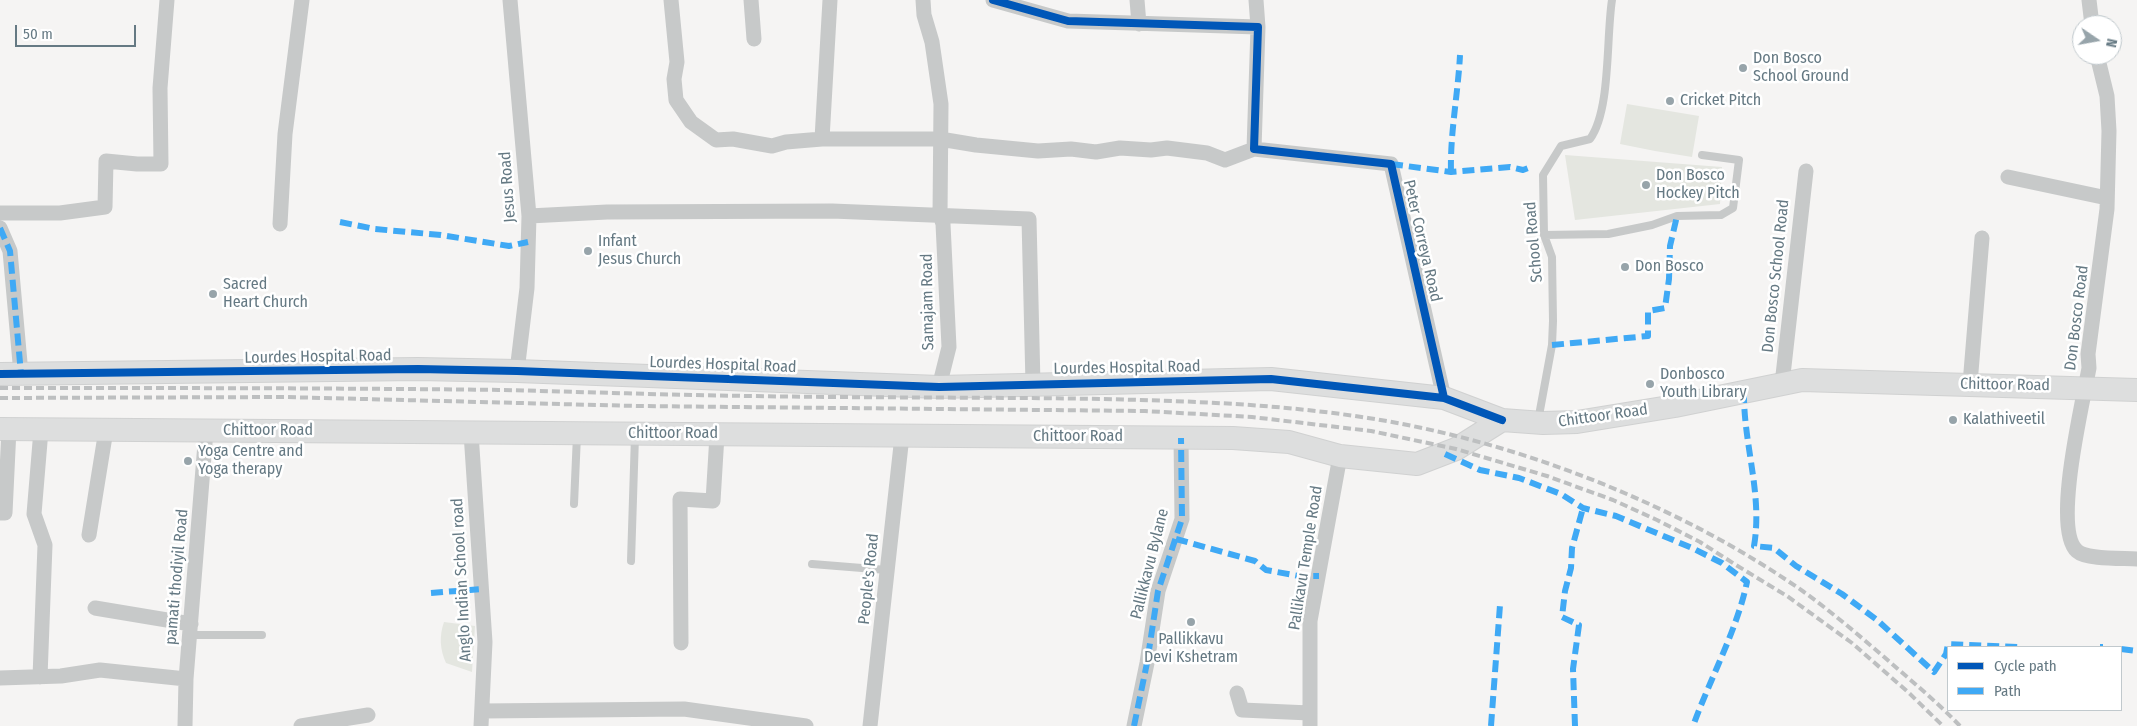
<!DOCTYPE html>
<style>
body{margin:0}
#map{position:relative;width:2137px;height:726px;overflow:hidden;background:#f5f4f3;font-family:"Fira Sans Condensed",sans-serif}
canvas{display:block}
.legend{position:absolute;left:1947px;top:646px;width:175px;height:65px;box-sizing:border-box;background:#fff;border:1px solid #c1c9cd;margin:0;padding:6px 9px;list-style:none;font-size:15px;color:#657983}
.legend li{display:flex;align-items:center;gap:10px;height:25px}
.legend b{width:25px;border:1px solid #c1c9cd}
.north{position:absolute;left:2072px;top:15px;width:50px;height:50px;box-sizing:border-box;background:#fff;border:1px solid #c1c9cd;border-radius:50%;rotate:102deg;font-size:14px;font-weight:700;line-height:20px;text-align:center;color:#657983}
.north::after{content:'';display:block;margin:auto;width:18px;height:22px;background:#97a4aa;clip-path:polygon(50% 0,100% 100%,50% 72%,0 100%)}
.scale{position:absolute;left:15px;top:25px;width:121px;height:22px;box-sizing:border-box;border:2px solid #657983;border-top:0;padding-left:6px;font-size:15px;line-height:18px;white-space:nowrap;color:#657983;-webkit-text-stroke:4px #fff;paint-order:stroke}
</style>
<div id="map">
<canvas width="2137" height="726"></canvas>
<ul class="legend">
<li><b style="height:6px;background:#0057b8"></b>Cycle path</li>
<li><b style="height:6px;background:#3fa9f5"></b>Path</li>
</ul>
<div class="north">N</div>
<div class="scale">50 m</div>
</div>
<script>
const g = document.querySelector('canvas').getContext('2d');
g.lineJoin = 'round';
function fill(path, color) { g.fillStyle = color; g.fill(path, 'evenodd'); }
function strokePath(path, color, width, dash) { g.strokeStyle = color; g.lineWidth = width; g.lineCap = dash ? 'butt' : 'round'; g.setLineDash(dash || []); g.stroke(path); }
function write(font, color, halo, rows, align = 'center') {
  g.font = font + ' "Fira Sans Condensed",sans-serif'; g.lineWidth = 5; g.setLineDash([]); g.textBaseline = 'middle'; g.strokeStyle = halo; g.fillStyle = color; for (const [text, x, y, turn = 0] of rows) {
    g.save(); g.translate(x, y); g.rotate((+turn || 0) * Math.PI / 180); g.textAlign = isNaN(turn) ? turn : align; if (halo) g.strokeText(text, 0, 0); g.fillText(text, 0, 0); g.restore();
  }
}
fill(new Path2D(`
 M1627,104L1699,116L1692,157L1655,151L1620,144Z
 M1565,155L1722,167L1720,204L1575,220Z
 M444,622L475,626L472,672L446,663C440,650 439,636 444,622Z`), '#e4e6e0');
const secondary = new Path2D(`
 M0,374L418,369L517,371L939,387L1271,379L1444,398L1502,420L1543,423L1577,422L1675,406L1802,380L2137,390
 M0,429L1233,438L1289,442L1340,456L1417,464L1456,449L1502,420`);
strokePath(secondary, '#d0d1d1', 24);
strokePath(new Path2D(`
 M1544,235L1608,234L1652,225L1677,216L1721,215L1733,208L1739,160L1702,155
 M1538,421L1552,345L1553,321L1552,257L1544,235L1543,175L1561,146L1590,139C1611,110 1606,38 1612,0
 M574,504L577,435
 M631,561L635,436
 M812,564L887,570
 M190,635H262`), '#c7c9c9', 8);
strokePath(new Path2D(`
 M510,0L529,216L527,288L517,371
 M671,0L677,62L674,79L676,100L691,122L716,140L733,139L772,146L786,142L822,139H940L976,145L1038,151L1071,149L1096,152L1120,148L1151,150L1167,148L1207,153L1225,160L1254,149
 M751,0L754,39
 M923,0L924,15L932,42L941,104L940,215L943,224L949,347L939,387
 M993,0L1068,21L1258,27L1254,149L1391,164L1444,398
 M1137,0L1139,24
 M1256,0L1258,27
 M2089,0L2092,25
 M2097,55L2107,96L2109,131L2107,209L2088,354L2089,368C2083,402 2052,529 2077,551C2087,560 2123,558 2137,559
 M822,139L830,0
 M2008,177L2107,198
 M0,213H60L105,207L106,161L137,164H161L160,88L167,0
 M529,216L607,212L832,211L1029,219L1033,384
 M280,224L285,134L302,0
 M0,228L10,251L21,374
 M1782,384L1806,171
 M1970,384L1982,238
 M471,433L485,642L481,726
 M0,513H5L9,429
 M89,535L106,430
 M95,608L191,624
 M681,643L680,499L713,501L717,435
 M40,677L45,545L34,514L41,430
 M0,678L61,676L100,670L186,679
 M1237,693L1242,710L1310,713
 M483,711L684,709L806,726
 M185,726L186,679L206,431
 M301,726L368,715
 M870,726L902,436
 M1134,726L1147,663L1158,591L1182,519L1181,438
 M1310,726V621L1340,456`), '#c7c9c9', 15);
strokePath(secondary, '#dddede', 22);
strokePath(new Path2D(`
 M0,388C168,388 336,388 504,390C586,392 669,395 751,396C868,398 984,397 1101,399C1190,401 1279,404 1368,418C1517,441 1680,505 1804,592C1837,616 1868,643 1899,670C1920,688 1941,706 1960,726
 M0,398L285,397L637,406L1145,411L1252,417L1371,431L1456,449L1547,476L1613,500L1657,520L1700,542L1736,565L1787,596L1852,643L1909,693L1943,726`), '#bdbfc0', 4, [8, 4]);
strokePath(new Path2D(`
 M1391,164L1451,172L1510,167L1523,170L1531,167
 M1451,172C1450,133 1458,94 1460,55
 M340,222L375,229L441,235L509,246L528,242
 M0,228L10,251L21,374
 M1552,345L1648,336V311L1665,308L1669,279L1670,246L1677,216
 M1744,391C1743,443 1763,494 1754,546L1774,548L1796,566L1842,594L1877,620L1934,672L1946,654L1948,644L2018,647
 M1445,454L1480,470L1519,478L1561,494L1583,508L1616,516L1692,548L1722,563L1747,582C1737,630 1710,679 1693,726
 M1176,539L1255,561L1266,570L1299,576H1319
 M431,593L482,589
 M2100,647H2103
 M2121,649L2137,651
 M1134,726L1147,663L1158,591L1182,519L1181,438
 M1491,726L1500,605
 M1575,726L1573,669L1579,625L1562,617L1565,591L1571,568L1572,548L1583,508`), '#3fa9f5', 6, [12, 6]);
strokePath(new Path2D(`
 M993,0L1068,21L1258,27L1254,149L1391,164L1444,398
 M0,374L418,369L517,371L939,387L1271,379L1444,398L1502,420`), '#0057b8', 8);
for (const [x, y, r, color] of [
 [1743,68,5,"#97a4aa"],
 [1670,101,5,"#97a4aa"],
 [1646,185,5,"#97a4aa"],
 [588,251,5,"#97a4aa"],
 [1625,267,5,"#97a4aa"],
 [213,294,5,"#97a4aa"],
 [1650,384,5,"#97a4aa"],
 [1953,420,5,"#97a4aa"],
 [188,461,5,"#97a4aa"],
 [1191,622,5,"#97a4aa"]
]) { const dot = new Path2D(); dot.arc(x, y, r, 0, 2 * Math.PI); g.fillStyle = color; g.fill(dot); strokePath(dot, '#fff', 2); }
write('16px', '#657983', '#fff', [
 ["Don Bosco",1753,59],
 ["School Ground",1753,77],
 ["Cricket Pitch",1680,101],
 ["Don Bosco",1656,176],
 ["Hockey Pitch",1656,194],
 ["Infant",598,242],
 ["Jesus Church",598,260],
 ["Don Bosco",1635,267],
 ["Sacred",223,285],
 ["Heart Church",223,303],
 ["Donbosco",1660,375],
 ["Youth Library",1660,393],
 ["Kalathiveetil",1963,420],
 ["Yoga Centre and",198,452],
 ["Yoga therapy",198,470],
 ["Pallikkavu",1191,640,"center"],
 ["Devi Kshetram",1191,658,"center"]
], 'left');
write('16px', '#657983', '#fff', [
 ["Jesus Road",508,187,-94],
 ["Peter Correya Road",1422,241,77],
 ["School Road",1534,242,-95],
 ["Don Bosco School Road",1776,276,-84],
 ["Samajam Road",928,302,-91],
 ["Don Bosco Road",2077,318,-83],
 ["Lourdes Hospital Road",318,357,-1],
 ["Lourdes Hospital Road",723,365,2],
 ["Lourdes Hospital Road",1127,368,-1],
 ["Chittoor Road",2005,385,1],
 ["Chittoor Road",1603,416,-8],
 ["Chittoor Road",268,431],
 ["Chittoor Road",673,434],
 ["Chittoor Road",1078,437],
 ["Pallikavu Temple Road",1306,558,-81],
 ["Pallikkavu Bylane",1150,564,-76],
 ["pamati thodiyil Road",177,577,-85],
 ["People's Road",869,579,-84],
 ["Anglo Indian School road",462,580,-93]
]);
</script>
